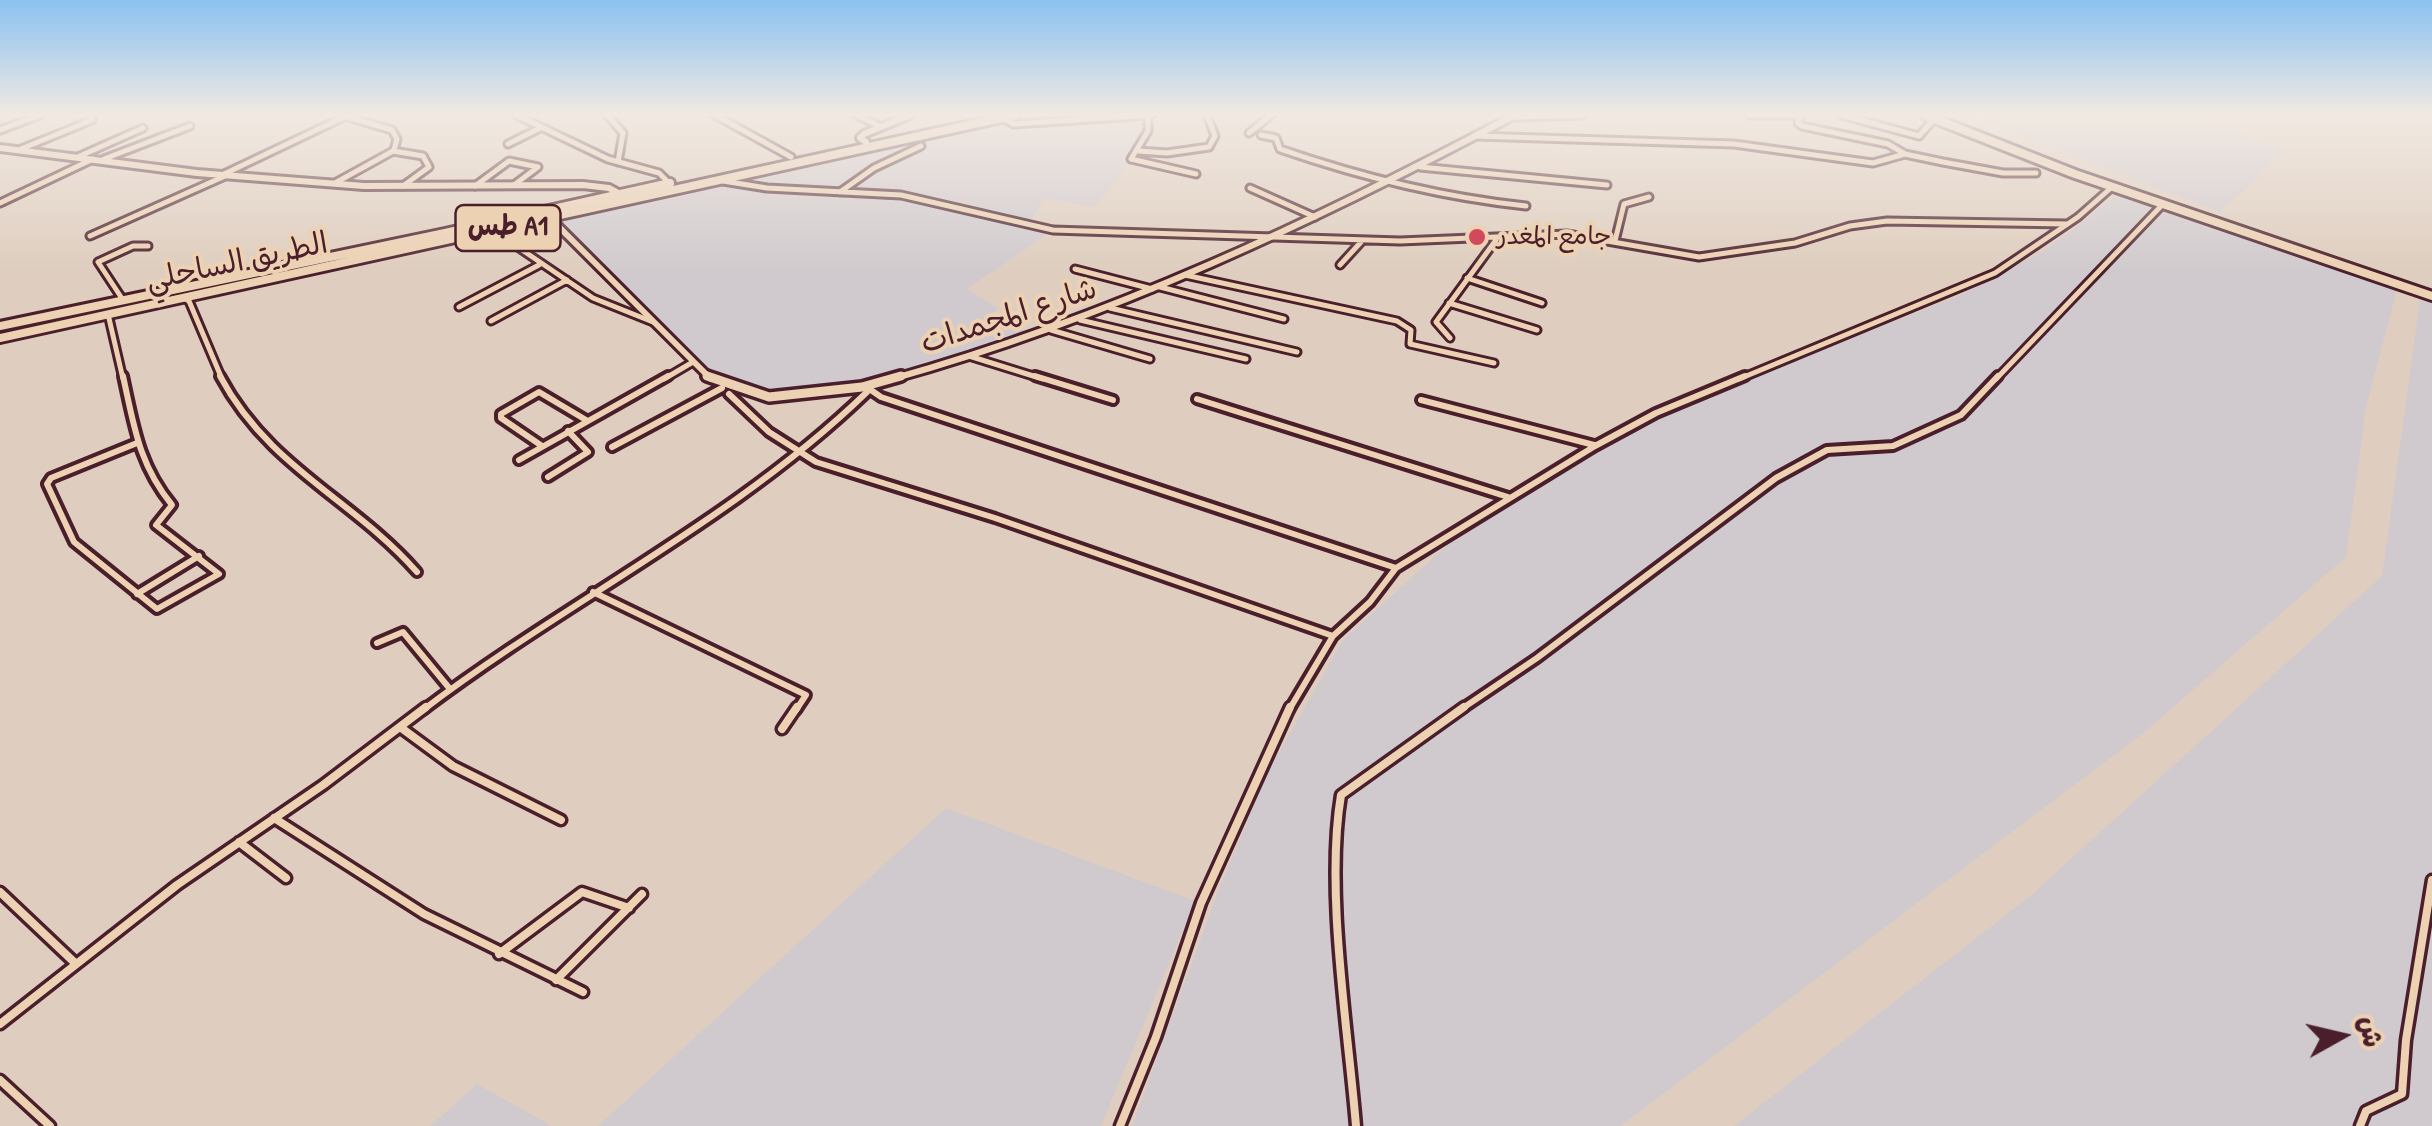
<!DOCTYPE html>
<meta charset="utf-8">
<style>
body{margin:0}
#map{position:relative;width:2432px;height:1126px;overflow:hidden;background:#dfcebf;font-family:"Patrick Hand","Playpen Sans Arabic",sans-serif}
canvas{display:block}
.north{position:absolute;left:2292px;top:986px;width:100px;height:100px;-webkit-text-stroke:8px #ecd1b3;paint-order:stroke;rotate:82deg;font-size:28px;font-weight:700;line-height:40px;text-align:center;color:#4a1f2b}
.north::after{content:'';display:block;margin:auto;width:35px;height:45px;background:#4a1f2b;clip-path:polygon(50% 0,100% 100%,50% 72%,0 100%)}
</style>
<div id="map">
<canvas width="2432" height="1126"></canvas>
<div class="north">ش</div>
</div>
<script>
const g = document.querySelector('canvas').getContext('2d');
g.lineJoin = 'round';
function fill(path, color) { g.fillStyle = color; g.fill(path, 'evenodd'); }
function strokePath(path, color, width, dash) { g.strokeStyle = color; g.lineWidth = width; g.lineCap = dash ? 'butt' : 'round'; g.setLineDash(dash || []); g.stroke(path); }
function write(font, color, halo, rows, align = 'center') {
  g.font = font + ' "Patrick Hand","Playpen Sans Arabic",sans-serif'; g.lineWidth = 8; g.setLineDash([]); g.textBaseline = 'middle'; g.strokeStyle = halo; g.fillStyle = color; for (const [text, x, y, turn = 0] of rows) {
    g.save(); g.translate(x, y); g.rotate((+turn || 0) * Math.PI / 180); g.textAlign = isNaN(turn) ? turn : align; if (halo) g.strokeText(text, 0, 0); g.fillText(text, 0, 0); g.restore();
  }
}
fill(new Path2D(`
 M1015,115H1151L1139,151L1095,207L1044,198L1027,227L1055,229L967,289L999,309L986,318L1034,333L851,392L792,397L729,394L550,218Z
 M1969,115H2201L2284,152L2220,212Z
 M2118,195L2397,290L2366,407L2346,557L2142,734L1620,1126H1132L1218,891L1269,770L1343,640L1452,541L1657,414L1959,296L2047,249Z
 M2420,299L2432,303V1126H1734L2029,897L2382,576Z
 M946,808L1195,901L1101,1126H598Z
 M477,1084L552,1126H430Z`), '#d0cace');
const minorFar2 = new Path2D(`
 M516,115L608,159L659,173L669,183
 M607,115L623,133L618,162
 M715,115L791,157
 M857,115L881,127
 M1148,115V131L1131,159L1196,174
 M1749,115H1800
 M1800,115L1798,123L1802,126L1888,144L1905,154L1943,162L2003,173H2036
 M1841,115L1919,136L1934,119
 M344,116L392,130L397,139L394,150
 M1513,117L1583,115
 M1002,118L1014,124L1151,115
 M0,130L40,115
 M1249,133L1271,115
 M1261,135L1276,138L1280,149C1361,177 1441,197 1526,206
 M1476,136L1734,144L1873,163L1905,154
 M508,144L540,128
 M21,149L92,120L91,115
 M1139,151L1167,153L1209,147L1215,136L1207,115
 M80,156L143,128
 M104,159L190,126
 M1420,167L1607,185
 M222,175L346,116
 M723,181L767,188L901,195L1053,230L1400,241L1567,234L1699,257L1795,243L1850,226L1887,221L2067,224
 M335,183L393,151L423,156L429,167L403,186
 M475,186L509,161L538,167L514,185
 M1250,188L1315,217
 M840,192L874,168L921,146
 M0,203L93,159
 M494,231L593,298L653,322
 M90,236L225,176
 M1615,241L1624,204L1649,197
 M1340,265L1361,242
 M1075,269L1152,289
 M1185,275L1397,321L1411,330L1410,344L1494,363
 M1467,278L1542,303
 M1160,287L1284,319
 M184,298L189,301L222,379
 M123,300L98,262L133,246H148
 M1449,303L1537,330
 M459,307L539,265
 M1110,308L1297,352
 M108,314L123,379
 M1080,320L1246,359
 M491,321L567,280
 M1051,330L1150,359
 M1450,338L1436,322L1496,240
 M969,356L1043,379
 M664,379L693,362
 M1739,379L1995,273L2078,217L2112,187
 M1996,379L2163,204`);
const minorFar1 = new Path2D(`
 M123,376C134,426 139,465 172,505L156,525L219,574L157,609L74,542L47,484L51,478L137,443
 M220,376C269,468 353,499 417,572
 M1035,376L1113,400
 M868,388L881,397L1396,568
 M729,394L769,432L816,462L995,518L1333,636
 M1197,399L1508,497
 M1421,400L1594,445
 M542,446L501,418V414L539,392L586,420
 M612,447L722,388
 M519,460L668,376
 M548,477L588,452L568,431
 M593,592L806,695L796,710
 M137,594L199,556
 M377,643L403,632L450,689
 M423,710C568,600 736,519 867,392
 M1289,710L1333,636L1370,602L1396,568L1595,446L1656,413L1745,376
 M1460,710L1537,658L1776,478L1827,450L1893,446L1961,415L1998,376`);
const minor = new Path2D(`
 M400,727L453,766L561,820
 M782,729L797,707
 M274,818L424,914L583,992
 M239,842L286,878
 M0,892L74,962
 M499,954L582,892L629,908
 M556,980L642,894
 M0,1024L177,885L323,785L426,707
 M0,1080L50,1126
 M1120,1126L1156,1037L1201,903L1290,707
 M1356,1126C1348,1028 1325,890 1341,795L1464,707
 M2360,1126L2366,1111L2402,1094L2406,1040L2432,880`);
const tertiary = new Path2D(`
 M866,142L860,138L864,134L910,115`);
const secondaryFar1 = new Path2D(`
 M0,148L197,173L364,186L583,185L609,188L620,194
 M550,218L711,379
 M892,379C1110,318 1316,221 1515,115`);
const secondary = new Path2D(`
 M707,376L769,397L862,387L901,376`);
const trunk = new Path2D(`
 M1925,115L2075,174L2432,296
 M457,234L445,233L670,183
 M0,326L445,233
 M0,338L1015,115`);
strokePath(minorFar2, '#4a1f2b', 11);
strokePath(minorFar1, '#4a1f2b', 14);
strokePath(minor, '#4a1f2b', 15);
strokePath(tertiary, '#4a1f2b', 12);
strokePath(secondaryFar1, '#4a1f2b', 12);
strokePath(secondary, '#4a1f2b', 16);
strokePath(trunk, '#4a1f2b', 14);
strokePath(minorFar2, '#ecd1b3', 5);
strokePath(minorFar1, '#ecd1b3', 6);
strokePath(minor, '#ecd1b3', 8);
strokePath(tertiary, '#ecd1b3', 6);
strokePath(secondaryFar1, '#ecd1b3', 6);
strokePath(secondary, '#ecd1b3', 9);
strokePath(trunk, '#ecd1b3', 8);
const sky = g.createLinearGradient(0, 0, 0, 272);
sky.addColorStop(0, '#8ac2f1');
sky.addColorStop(0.42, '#f1e9e2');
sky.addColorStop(1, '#f1e9e200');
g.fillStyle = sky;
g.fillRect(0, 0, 2432, 272);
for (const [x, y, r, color] of [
 [1477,237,10,"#d1495b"]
]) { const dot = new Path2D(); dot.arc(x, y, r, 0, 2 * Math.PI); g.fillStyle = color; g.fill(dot); strokePath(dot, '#ecd1b3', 4); }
write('25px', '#4a1f2b', '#ecd1b3', [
 ["جامع المغدر",1497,237]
], 'left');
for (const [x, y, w] of [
 [508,228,105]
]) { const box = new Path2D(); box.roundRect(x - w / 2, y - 23, w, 46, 8); g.fillStyle = '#ecd1b3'; g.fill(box); strokePath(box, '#4a1f2b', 2.5); }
write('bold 28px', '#4a1f2b', null, [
 ["طس A1",508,228]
]);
write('30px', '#4a1f2b', '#ecd1b3', [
 ["الطريق الساحلي",237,263,-12],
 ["شارع المجمدات",1009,317,-18]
]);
</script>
